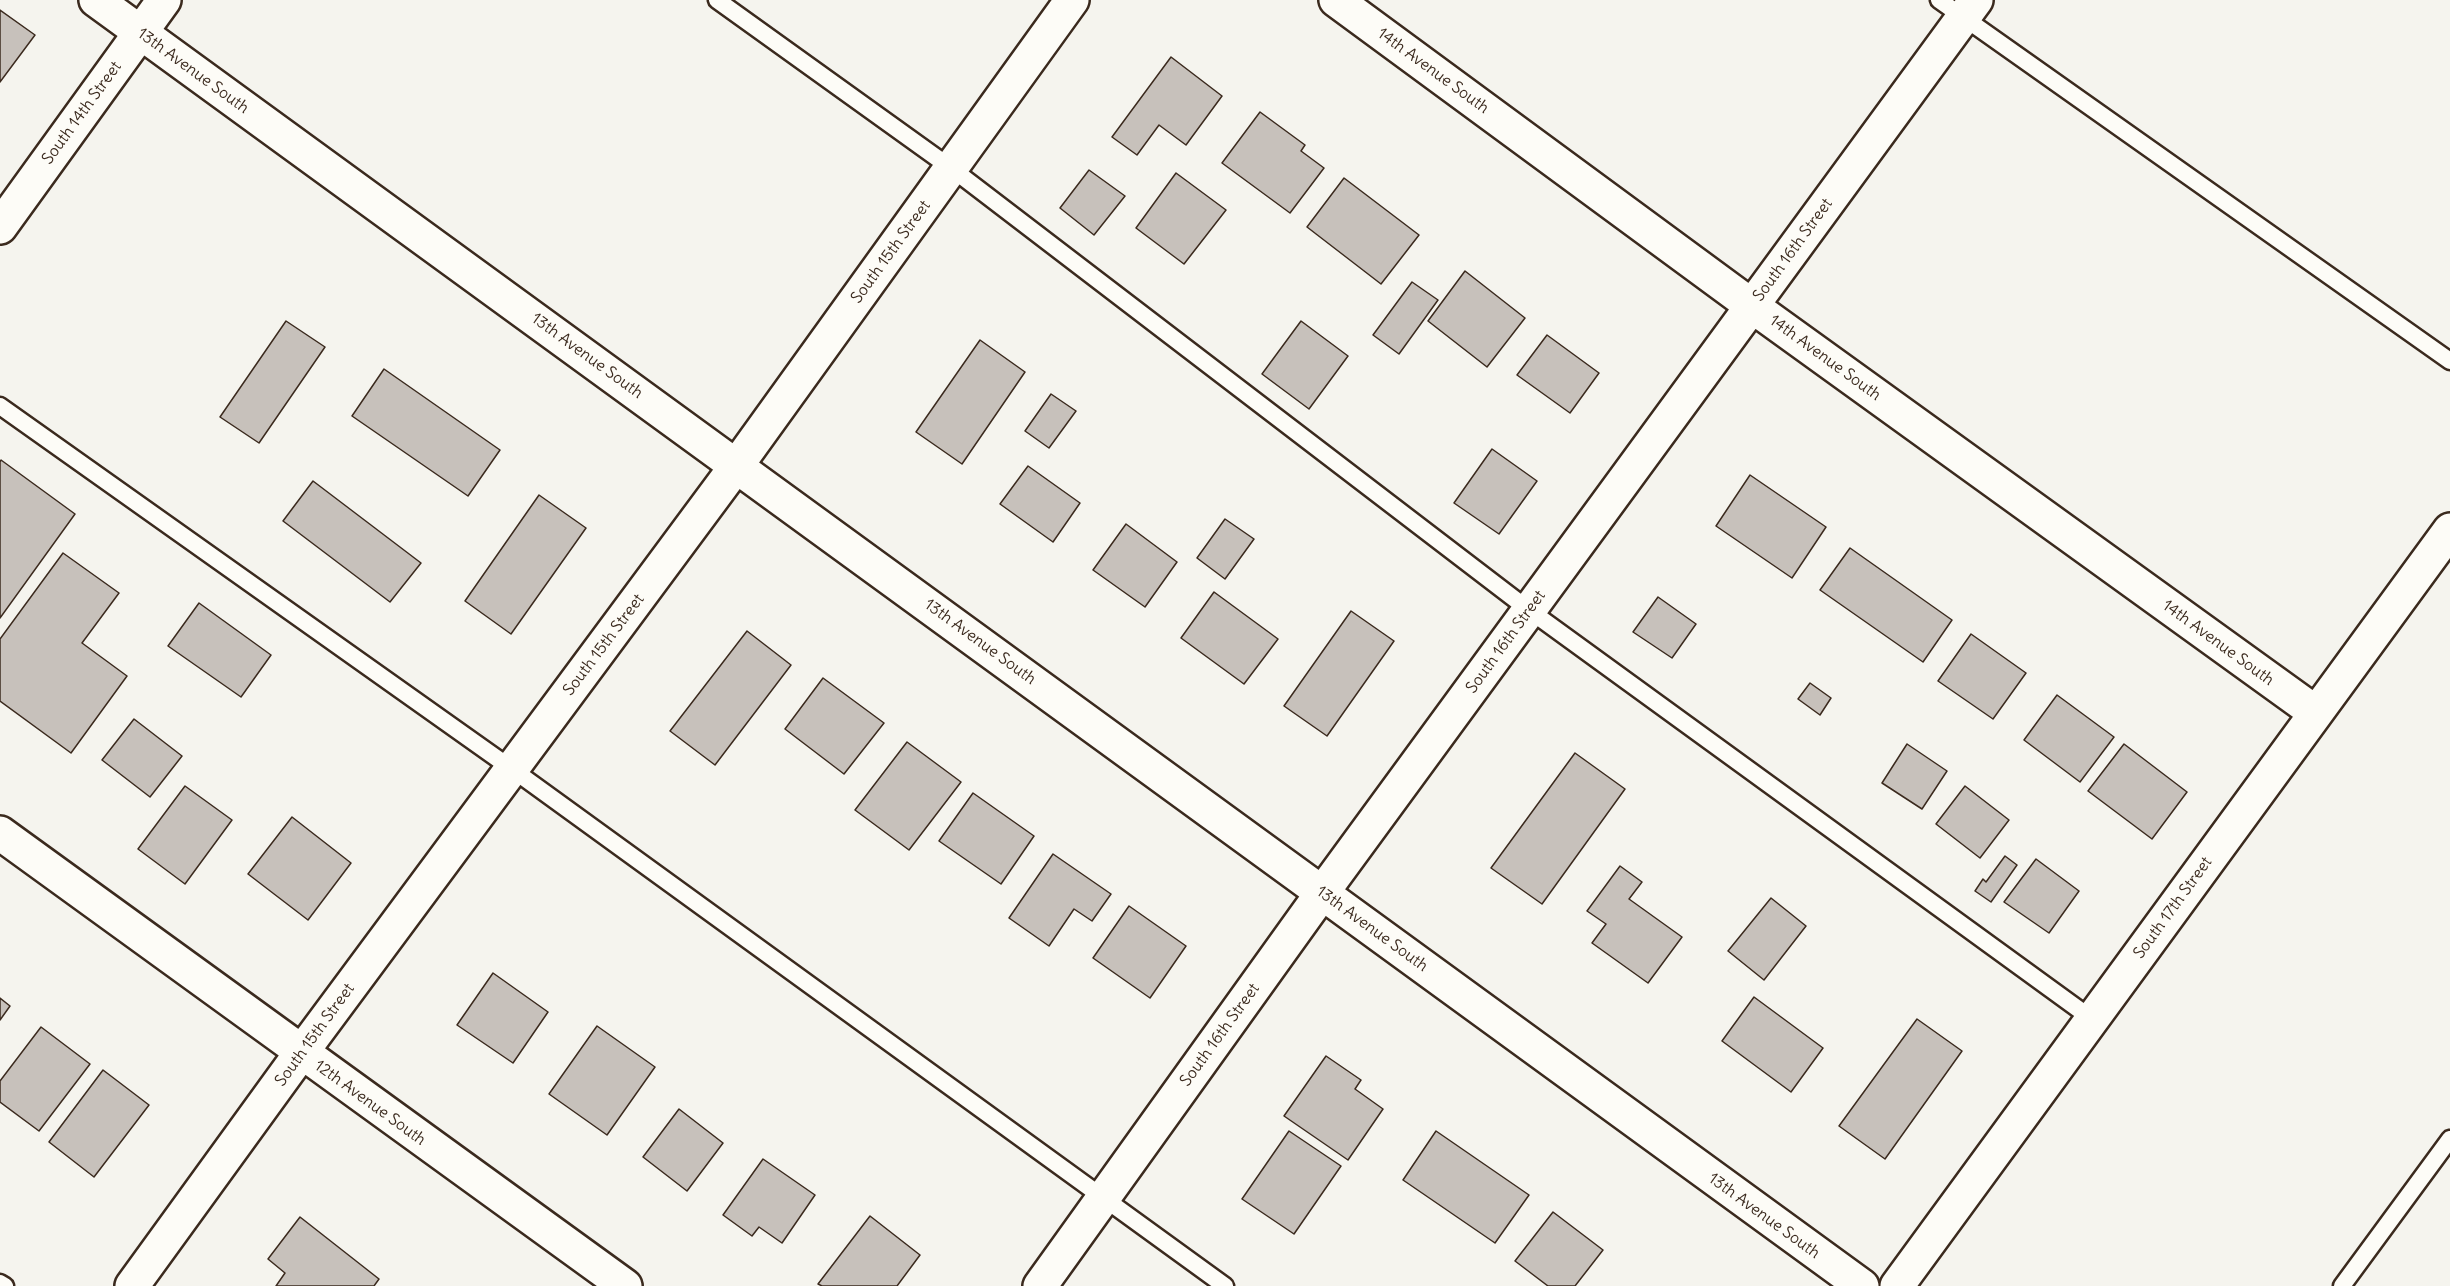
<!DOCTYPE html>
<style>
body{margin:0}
canvas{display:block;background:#f5f4ee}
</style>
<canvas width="2450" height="1286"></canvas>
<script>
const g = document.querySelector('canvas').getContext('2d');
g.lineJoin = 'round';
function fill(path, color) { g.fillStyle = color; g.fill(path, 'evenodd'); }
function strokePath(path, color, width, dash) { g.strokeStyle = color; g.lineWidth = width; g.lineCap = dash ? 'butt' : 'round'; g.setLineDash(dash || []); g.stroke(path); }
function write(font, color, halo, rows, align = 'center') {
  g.font = font + ' Delius,sans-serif'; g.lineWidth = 5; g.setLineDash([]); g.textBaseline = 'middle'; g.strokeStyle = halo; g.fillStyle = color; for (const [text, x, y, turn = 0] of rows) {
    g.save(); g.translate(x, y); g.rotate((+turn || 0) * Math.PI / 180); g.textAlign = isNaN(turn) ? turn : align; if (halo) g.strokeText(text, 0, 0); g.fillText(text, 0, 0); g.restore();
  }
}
const building = new Path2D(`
 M0,10L35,35L0,82Z
 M1171,57L1222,96L1186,145L1159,125L1137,155L1112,137Z
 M1260,112L1305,145L1301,151L1324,168L1290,213L1222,163Z
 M1089,170L1125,196L1094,235L1060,208Z
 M1176,173L1226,210L1184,264L1136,228Z
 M1344,178L1419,235L1381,284L1307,227Z
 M1465,271L1525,318L1487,367L1428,321Z
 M1412,282L1438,300L1399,354L1373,335Z
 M286,321L325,347L259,443L220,417Z
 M1301,321L1348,356L1309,409L1262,374Z
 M1547,335L1599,373L1570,413L1517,375Z
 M980,340L1025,372L962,464L916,432Z
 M384,369L500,450L468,496L352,416Z
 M1051,394L1076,411L1049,448L1025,431Z
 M1492,449L1537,481L1499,534L1454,503Z
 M1,460L75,514L0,618V462Z
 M1028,466L1080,503L1053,542L1000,504Z
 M1750,475L1826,527L1792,578L1716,526Z
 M313,481L421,563L390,602L283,521Z
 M539,495L586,528L511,634L465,601Z
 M1225,519L1254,539L1225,579L1197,558Z
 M1126,524L1177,562L1145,607L1093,570Z
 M1850,548L1952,620L1923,662L1820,590Z
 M63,553L119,593L82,643L127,676L71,753L0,701V639Z
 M1214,592L1278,639L1244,684L1181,638Z
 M1658,597L1696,624L1672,658L1633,632Z
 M199,603L271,655L241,697L168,646Z
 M1351,611L1394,641L1327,736L1284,706Z
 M747,631L791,665L715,765L670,731Z
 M1971,634L2026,673L1993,719L1938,681Z
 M823,678L884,723L844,774L785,729Z
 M1810,683L1831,698L1820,715L1798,699Z
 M2057,695L2114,737L2080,782L2024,740Z
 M134,719L182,756L150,797L102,760Z
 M907,742L961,782L909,850L855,810Z
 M1907,744L1947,771L1922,809L1882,783Z
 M2124,744L2187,792L2152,839L2088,791Z
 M1575,753L1625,789L1542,904L1491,868Z
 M185,786L232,820L185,884L138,849Z
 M1965,786L2009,820L1980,858L1936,824Z
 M973,793L1034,836L1001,884L939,841Z
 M292,817L351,863L308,920L248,874Z
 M1053,854L1111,894L1092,921L1074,909L1049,946L1009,918Z
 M2005,856L2017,865L1991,902L1975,891L1983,879L1986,882Z
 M2036,859L2079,891L2049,933L2004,902Z
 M1620,866L1642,882L1629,899L1682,937L1648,983L1592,943L1606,924L1587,911Z
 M1771,898L1806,926L1764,980L1728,951Z
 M1129,906L1186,946L1150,998L1093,958Z
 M493,973L548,1012L513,1063L457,1025Z
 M1754,997L1823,1048L1791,1092L1722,1041Z
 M0,998L10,1006L0,1020Z
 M1917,1019L1962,1051L1885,1159L1839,1126Z
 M597,1026L655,1067L607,1135L549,1094Z
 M41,1027L90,1064L39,1131L0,1102V1081Z
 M1326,1056L1361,1080L1355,1089L1383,1109L1348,1160L1284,1116Z
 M103,1070L149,1105L94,1177L49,1142Z
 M679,1109L723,1143L687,1191L643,1157Z
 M1289,1131L1341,1166L1294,1234L1242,1199Z
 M1436,1131L1529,1195L1495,1243L1403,1180Z
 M763,1159L815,1195L782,1243L759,1227L752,1236L723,1215Z
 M1553,1212L1603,1250L1575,1286H1548L1515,1261Z
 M870,1216L920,1255L897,1286H822L818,1284Z
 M300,1217L379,1279L374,1286H276L285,1273L268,1259Z`);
fill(building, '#c7c1bb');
strokePath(building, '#3b2a1e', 1.5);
const service = new Path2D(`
 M717,0L951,168L1529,610L2092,1019
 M1939,0L2450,361
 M0,406L512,769L1225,1286
 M0,1283L5,1286
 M2342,1286L2450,1139`);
const minor = new Path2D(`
 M1336,0L1752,306L2316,713
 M0,227L164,0
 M0,833L625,1286
 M132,1286L301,1053L737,465L1072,0
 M1040,1286L1322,893L1976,0
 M1897,1286L2450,530`);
const tertiary = new Path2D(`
 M96,0L1862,1286`);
strokePath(service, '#3b2a1e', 21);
strokePath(minor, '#3b2a1e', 38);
strokePath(tertiary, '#3b2a1e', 38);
strokePath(service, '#fdfcf7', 16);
strokePath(minor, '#fdfcf7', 33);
strokePath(tertiary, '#fdfcf7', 33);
write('16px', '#3b2a1e', '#fdfcf7', [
 ["13th Avenue South",193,71,36],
 ["14th Avenue South",1433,71,36],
 ["South 14th Street",82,113,-54],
 ["South 16th Street",1793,250,-54],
 ["South 15th Street",891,252,-54],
 ["13th Avenue South",587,356,36],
 ["14th Avenue South",1825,358,36],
 ["13th Avenue South",980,642,36],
 ["South 16th Street",1506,642,-54],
 ["14th Avenue South",2218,643,36],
 ["South 15th Street",604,645,-53],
 ["South 17th Street",2173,908,-54],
 ["13th Avenue South",1372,929,36],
 ["South 15th Street",315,1035,-54],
 ["South 16th Street",1220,1035,-54],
 ["12th Avenue South",370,1103,36],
 ["13th Avenue South",1764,1216,36]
]);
</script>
